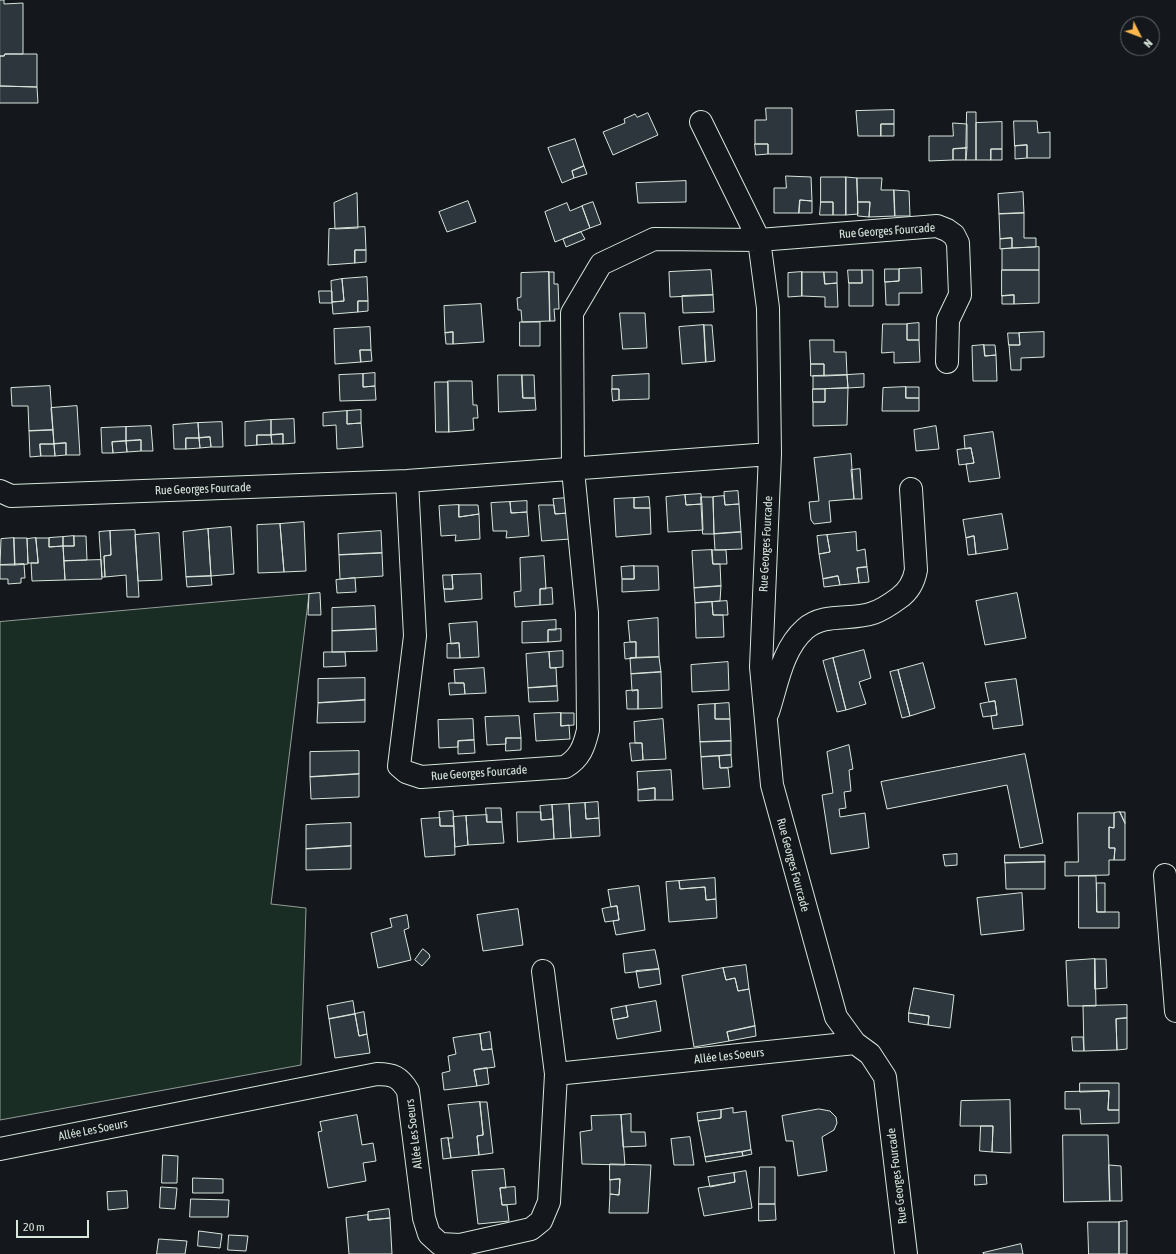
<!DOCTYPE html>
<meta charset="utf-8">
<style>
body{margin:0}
#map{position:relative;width:1176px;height:1254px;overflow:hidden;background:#14181c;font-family:"Asap Condensed",sans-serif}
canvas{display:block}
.north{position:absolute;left:1120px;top:16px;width:40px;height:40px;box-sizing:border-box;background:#14181c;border:1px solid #626a69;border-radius:50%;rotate:132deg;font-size:11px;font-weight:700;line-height:16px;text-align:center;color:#d8e6dc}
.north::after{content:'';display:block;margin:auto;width:14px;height:18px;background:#ffb74d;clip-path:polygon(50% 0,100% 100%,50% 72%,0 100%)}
.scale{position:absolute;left:16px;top:1220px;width:73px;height:18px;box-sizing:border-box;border:2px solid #d8e6dc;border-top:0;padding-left:5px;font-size:12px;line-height:14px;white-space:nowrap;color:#d8e6dc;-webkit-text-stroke:3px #14181c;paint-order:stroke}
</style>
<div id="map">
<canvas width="1176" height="1254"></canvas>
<div class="north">N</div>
<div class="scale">20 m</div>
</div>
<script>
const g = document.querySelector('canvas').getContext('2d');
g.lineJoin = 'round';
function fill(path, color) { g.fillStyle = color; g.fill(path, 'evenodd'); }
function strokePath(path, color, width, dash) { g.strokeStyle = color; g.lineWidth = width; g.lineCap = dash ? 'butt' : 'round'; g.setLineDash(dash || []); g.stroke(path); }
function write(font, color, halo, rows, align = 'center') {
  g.font = font + ' "Asap Condensed",sans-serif'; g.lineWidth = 3; g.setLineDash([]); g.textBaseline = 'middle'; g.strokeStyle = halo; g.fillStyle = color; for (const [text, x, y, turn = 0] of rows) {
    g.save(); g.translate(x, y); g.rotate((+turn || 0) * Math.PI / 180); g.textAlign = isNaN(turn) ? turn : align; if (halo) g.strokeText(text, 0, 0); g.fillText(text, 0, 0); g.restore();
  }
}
const green = new Path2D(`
 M309,594L271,904L306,908L301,1065L0,1120V622Z`);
fill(green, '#1a2d24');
strokePath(green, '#939e99', 1);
const building = new Path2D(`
 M0,0H4V4L23,3V54H5L4,56H0Z
 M5,54H37V87L0,86V56H4Z
 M0,86L37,87L38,103H0Z
 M766,108H792V154H768V144H755V120H766Z
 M894,110V124H881V136H858L856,111Z
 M967,112H976V160H966Z
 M648,113L658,135L613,155L603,132L625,123L624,119L635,114L637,117Z
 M1014,121H1037L1038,133L1050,132V158H1027V145L1015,146Z
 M1002,122V149H991V160H976V123Z
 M953,123L967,124V148L953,149V160L929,161V136H953Z
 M881,124H894V136H881Z
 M575,139L584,166L572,171L574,178L562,183L548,148Z
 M755,144H768V154L756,155Z
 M1027,145V158L1015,159V146Z
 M967,148L966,160H953V149Z
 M991,149H1002V160H991Z
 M584,166L587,174L574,178L572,171Z
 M786,176L811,177L812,201L800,200L799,213H774V188H786Z
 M821,177H846V215H833V202H821Z
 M846,177L857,178L858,214L846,215Z
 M857,178H882L881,190H894L895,216L869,217L870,202H858Z
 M686,181V202L638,203L636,183Z
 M894,190L909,191L910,216H895Z
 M1023,192L1024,213L999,214L998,194Z
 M357,193L358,228L335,229L334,203Z
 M800,200L812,201V213H799Z
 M468,201L476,222L447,232L439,212Z
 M593,202L601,224L590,228L582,206Z
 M821,202H833V215H820Z
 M858,202H870L869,217L858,216Z
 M567,203L570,211L582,206L590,228L555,242L545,212Z
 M1024,213V238H1036V247L1012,248V238L1000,239L999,214Z
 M365,227L366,250H355V263L328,265L329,229Z
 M581,232L585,239L566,247L563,239Z
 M1012,238V248L1000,249V239Z
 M1039,247V270H1002V249Z
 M355,250H366V262L355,263Z
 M921,268L922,293H899V305H886L885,282L899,281V269Z
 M885,269H899V281L885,282Z
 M711,270L713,295L670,297L669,272Z
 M848,270H862V283H849Z
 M862,270H873V306H849V283H862Z
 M1002,270H1039V303L1014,304V295L1002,296Z
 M549,272H554V284H558L559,309H554L555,321H550Z
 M549,272L550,321L522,322L521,310H518L517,298L521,297V273Z
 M802,272H824L825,284L837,283L838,307H825V297L802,296Z
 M802,272V296L788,297V273Z
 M824,272H837V283L825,284Z
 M367,277L368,301H358V312L333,314L332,302L344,301L342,279Z
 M342,279L344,301L332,302L331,281Z
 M319,291H332V303H320Z
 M713,295L714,312L683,313L682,296Z
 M1014,295V304H1002V296Z
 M358,301H368V311L358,312Z
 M481,304L484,342L453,344V332L445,333L444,306Z
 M620,313H645L647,348L623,349Z
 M520,322H540V346H520Z
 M919,323V340H907V324Z
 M883,324H907V340H919L920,362L894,363V352L882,353Z
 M704,325L706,362L682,364L679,327Z
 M704,325H712L715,361L706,362Z
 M370,327L371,350H360L361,362L335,364L334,329Z
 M453,332V344H446L445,333Z
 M1044,332V357L1021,358V370H1011L1009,345H1020L1019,333Z
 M1008,333H1019L1020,345H1009Z
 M810,340H834V352H846L847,375L824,376V364H811Z
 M984,345L985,356L996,355L997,381H973L972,346Z
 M984,345H995L996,355L985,356Z
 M360,350H371L372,361L361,362Z
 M811,364H824V376H811Z
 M375,373V386L363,387V374Z
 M363,374V387L375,386L376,400L340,401L339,375Z
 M649,374V399L619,400V389H612V376Z
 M864,374V387L848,388L847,375Z
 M498,375H522L523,398H535L536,410L499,412Z
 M522,375H534L535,398H523Z
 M847,375L848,388L813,389V376Z
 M448,381H472L473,405H477L478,418H473L474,430L449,432Z
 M435,382H448L449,432H436Z
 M50,386L53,430L29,431L28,406H12L11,388Z
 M906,387H919V398H906Z
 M906,387V398H919V411H882L883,388Z
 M848,388L847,425L813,426V402H825V389Z
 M612,389H619V400L613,401Z
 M813,389H825V402H813Z
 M77,406L80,455H66V443L54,444L51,408Z
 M361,410V423L347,424V411Z
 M347,411V424L361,423L363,447L337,449L336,425L323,426V413Z
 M294,419L295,443L283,444V434L271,435V420Z
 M271,420V435H257V445L245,446V422Z
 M222,422L223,447H211L210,437L199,438L198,423Z
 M198,423L199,438H186V449H174L173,425Z
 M151,426L153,451H141V440L126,441V427Z
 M936,426L939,449L916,451L914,430Z
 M126,427V441L112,442L113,453H102L101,428Z
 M53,430L54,444H40L41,456L30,457L29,431Z
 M993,432L1000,478L969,482L966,464L974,463L971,448L965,449L964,436Z
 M283,434V444H272L271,435Z
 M257,435H271L272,444L257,445Z
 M210,437L211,447L200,448L199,438Z
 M186,438H199L200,448L186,449Z
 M141,440V451L127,452L126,441Z
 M126,441L127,452L113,453L112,442Z
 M66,443V455L55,456L54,444Z
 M40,444H54L55,456H41Z
 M971,448L974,463L959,465L957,450Z
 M851,454L854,499L829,501L831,522L814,524L811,520L809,502L819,501L814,458Z
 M860,469L862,499H854L851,470Z
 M738,491L739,504L725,505L724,492Z
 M701,494L702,504L686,505L685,495Z
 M685,495L686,505L702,504L703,530L668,532L666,497Z
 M724,496L725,505L739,504L741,532L714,534L713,497Z
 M649,497L650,508H634V498Z
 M701,497H713L714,534H703Z
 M568,498V513L555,514L553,499Z
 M634,498V508H650L651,534L616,537L614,499Z
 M527,501V512L511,513L510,502Z
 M510,502L511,513L527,512L529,536L506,538L507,531H493L491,503Z
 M459,505H478L479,514L459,517Z
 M459,505V517L479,514L480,539L455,541L456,535L441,536L439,506Z
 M539,505H554L555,514L568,513L570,539L542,541Z
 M1002,514L1008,549L976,554L974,536L966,538L963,520Z
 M304,522L306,571L284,572L280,524Z
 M280,524L284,572L258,573L257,525Z
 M231,527L234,574L211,576L208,529Z
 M208,529L211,576L186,577L183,532Z
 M135,530L139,597H127L126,575L105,577L104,556L111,555L110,531Z
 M110,531L111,555L104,556L105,577H102L99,532Z
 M381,531L382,553L339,555L338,534Z
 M741,532L742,549L715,550L714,534Z
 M856,532L857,551L865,549L867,567L857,568L859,583L840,585L838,576L823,579L819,554L830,552L827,535Z
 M159,533L162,580L138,581L135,535Z
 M827,535L830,552L819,554L817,536Z
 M74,536V546H63V537Z
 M74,536H86L87,560L64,561L63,546H74Z
 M974,536L976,554L968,555L966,538Z
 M63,537V546L49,547V538Z
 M14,538H27L28,564L15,565Z
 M14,538L15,565H0L1,539Z
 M36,538L38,563H28L27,539Z
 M36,538H49V547L63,546L65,580L32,581L31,563H38Z
 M712,550L713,564H720L721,586L694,588L692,551Z
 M712,550H726L727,564H713Z
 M382,553L383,576L340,579L339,555Z
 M544,556L546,589H540V605L515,607L514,592L521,591L520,558Z
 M101,560L102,579L65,580L64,561Z
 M24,564L25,578H21V583L8,584V579H0V565Z
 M634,566V579H622L621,567Z
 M634,566H658L659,590L622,592V579H634Z
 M867,567L869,582L859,583L857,568Z
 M481,574L482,599L445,602L444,589H453L452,575Z
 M443,575H452L453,589H444Z
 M211,576L212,585L187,587L186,577Z
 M838,576L840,585L824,587L823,579Z
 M355,578L356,592L337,593L336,580Z
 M721,586L720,601L695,603L694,588Z
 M552,588L553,604L540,605V589Z
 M320,593L321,615H308L309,594Z
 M1017,593L1026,638L985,645L976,601Z
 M727,601L728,615H713L712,602Z
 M712,602L713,615H723L724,637L696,638L695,603Z
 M375,606L376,629L332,631V608Z
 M658,618L659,657L636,658V642H630L628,621Z
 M556,620V630H548V642L522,643V622Z
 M477,622L479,657L460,658L459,643L451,644L449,624Z
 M376,629L377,651L332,652V631Z
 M561,629V641L548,642V630Z
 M636,642V658L625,659L624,643Z
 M459,643L460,658H447V644Z
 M864,650L871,678L859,682L866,704L846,710L833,658Z
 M563,651V667L550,668L549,652Z
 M324,652H345L346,666L324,667Z
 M549,652L550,668H556L557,686L528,688L526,654Z
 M659,657L661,672L631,674L630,658Z
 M833,658L846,710L837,712L823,661Z
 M728,662L729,690L692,692L691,665Z
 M923,663L935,708L910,716L898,670Z
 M484,668L486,693L465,694L464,683H455L454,670Z
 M898,670L910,716L902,718L890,672Z
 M661,672L662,708L638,709V690L632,691L631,674Z
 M365,678V700L318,703V679Z
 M1016,679L1023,725L993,729L991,716L997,715L995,701L989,702L985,683Z
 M449,683H464L465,694L450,695Z
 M557,686L558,701L529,702L528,688Z
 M638,690V709H627L626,691Z
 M365,700V722L317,723L318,703Z
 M995,701L997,715L983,717L980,704Z
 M729,703L730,719H715V704Z
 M715,704V719H730L731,741L700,742L698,705Z
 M561,713H574V725L561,726Z
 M561,713V726L569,725L570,739L536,741L534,714Z
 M519,716L521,738H506V744L487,745L485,717Z
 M473,719L474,740L458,741V747L439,748L438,720Z
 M663,719L666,759L643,760L642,743H635L634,722Z
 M506,738H521V750L506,751Z
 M474,740L475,753L458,754V741Z
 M731,741V755L701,757L700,742Z
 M630,743H642L643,760L632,761Z
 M849,745L853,769L849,770L851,791L844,792L846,808L839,809L840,817L865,813L869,848L831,854L822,795L833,793L827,752Z
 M359,751V774L310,777V752Z
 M1025,754L1043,843L1020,848L1007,785L887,809L881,782Z
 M731,755L732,767L720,768L719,756Z
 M719,756L720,768H728L730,787L703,789L701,757Z
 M671,770L673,800H655V788L638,790L637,772Z
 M359,774V797L311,799L310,777Z
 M655,788V800L638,801V790Z
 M598,802L599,818L586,819L585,803Z
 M585,803L586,819L599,818L600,836L571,838L569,804Z
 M569,804L571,838L554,839L552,805Z
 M552,805L553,819L541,820L540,806Z
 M486,808H501L502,822H487Z
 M453,811L454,826H440L439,812Z
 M517,812H541V820L553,819L554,839L518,842Z
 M1120,812H1125V823Z
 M1120,812L1125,823V860H1114L1115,848H1109V827L1114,828V813Z
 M1078,813H1114V828L1109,827V848H1115L1114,860H1109V875L1065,876V862H1078Z
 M487,815V822H502L504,843L468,845L466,816Z
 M466,816L468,845L455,847L453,817Z
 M440,818V826H454L455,855L425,857L421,819Z
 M351,823V846L306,849V825Z
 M351,846V869L306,870V849Z
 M957,854V865L945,866L943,855Z
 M1005,855H1045V862L1005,863Z
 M1045,862V889H1006L1005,863Z
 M1079,876H1096L1097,912H1119V928H1079Z
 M715,878L716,899L706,900L705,887L680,889L679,881Z
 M679,881L680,889L705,887L706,900L716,899L717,918L669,922L666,882Z
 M1097,883H1105V912H1097Z
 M639,886L645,930L616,935L613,921L619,920L617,906L611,907L608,890Z
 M1022,893L1024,930L981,935L977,898Z
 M617,906L619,920L605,922L602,909Z
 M518,909L523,945L483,951L477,915Z
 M407,915L409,928L404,930L411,960L378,968L371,933L392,927L390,919Z
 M423,949L429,954L430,957L422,966L415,960Z
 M655,950L659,969L625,973L623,954Z
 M1095,959H1106L1107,988L1095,989Z
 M1095,959L1096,1006H1068L1066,961Z
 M746,965L749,989L738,991L735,978L726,980L723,968Z
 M723,968L726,980L735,978L738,991L749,989L755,1026L727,1032L729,1041L694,1047L682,976Z
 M659,969L661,984L639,988L636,971Z
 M914,988L954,995L950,1028L928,1025L929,1016L909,1013Z
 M353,1001L355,1014L329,1019L327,1006Z
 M656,1001L661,1031L617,1039L613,1020L628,1017L626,1006Z
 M1127,1005V1018L1116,1019L1117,1050L1084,1051L1083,1006Z
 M626,1006L628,1017L613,1020L611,1009Z
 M364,1012L367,1034L359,1036L355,1014Z
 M909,1013L929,1016L928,1025L909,1022Z
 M355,1014L359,1036L367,1034L370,1053L335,1058L329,1019Z
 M1127,1018V1049L1117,1050L1116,1019Z
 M755,1026L756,1036L729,1041L727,1032Z
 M490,1032L492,1049L482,1050L480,1034Z
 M480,1034L482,1050L492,1049L495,1067L474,1070L477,1086L444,1090L442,1073L450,1071L448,1056L456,1054L453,1038Z
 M1072,1037H1083L1084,1051H1073Z
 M487,1068L489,1084L477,1086L474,1070Z
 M1080,1083H1119V1110H1108L1109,1091L1080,1092Z
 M1109,1091L1108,1110H1119V1123L1081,1124L1080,1109H1065V1092Z
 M1010,1100L1011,1153L992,1152L993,1126H960L961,1101Z
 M480,1102H487L493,1153L479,1155L477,1136L483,1135Z
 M480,1102L483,1135L477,1136L479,1155L451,1158L448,1138H453L448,1105Z
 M733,1108V1113L746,1111L751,1150L705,1157L698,1121L721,1118V1110Z
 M819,1109L830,1111L836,1117L837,1123L834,1130L822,1137L827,1171L798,1176L793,1141H786L782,1116Z
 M721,1110V1118L698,1121L697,1113Z
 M631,1114V1132H645L646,1146L623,1147L621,1115Z
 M357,1115L362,1145L373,1143L376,1161L363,1163L366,1181L328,1188L318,1132L322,1131L320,1122Z
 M621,1115L625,1165L582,1164L580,1132L592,1130L591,1116Z
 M981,1126H993L992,1152L980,1151Z
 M1063,1135H1108L1110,1201L1064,1202Z
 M690,1137L694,1165H674L671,1139Z
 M448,1138L451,1158L443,1159L441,1139Z
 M751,1150L752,1154L743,1156L742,1152Z
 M742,1152L743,1156L706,1162L705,1157Z
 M163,1155L178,1156L177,1183H162Z
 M610,1164L651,1165L648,1213H609L610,1194L619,1195L620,1179L610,1180Z
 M1109,1165L1121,1166L1122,1201H1110Z
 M760,1167H775V1204H759Z
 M504,1169L506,1188H500L502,1205H507L509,1221L478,1224L472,1171Z
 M746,1171L752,1208L704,1216L698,1188L735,1182L734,1173Z
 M734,1173L735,1182L710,1187L708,1177Z
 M975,1175H986L987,1184L975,1185Z
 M193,1178L223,1179V1193H193Z
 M620,1179L619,1195L610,1194V1180Z
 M161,1187L177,1188L175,1209L160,1208Z
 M515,1187L516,1204L502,1205L500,1188Z
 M127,1191L128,1208L108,1210L107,1192Z
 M191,1199L229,1200L228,1217H190Z
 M759,1204H775L776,1220L759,1221Z
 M389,1209L390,1218L368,1220V1212Z
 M368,1215V1220L390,1218L392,1254H349L346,1218Z
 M1127,1221V1254H1119V1222Z
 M1088,1222H1119V1254H1089Z
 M199,1231L222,1234L220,1248L198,1246Z
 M229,1235L248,1236L246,1251L228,1250Z
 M159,1239L187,1241L185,1254H157Z
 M1021,1244L1023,1254H984L983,1253Z`);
fill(building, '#2c363c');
strokePath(building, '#d8e6dc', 1);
const street = new Path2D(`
 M701,122L759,240L768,308L770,454
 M407,481L415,636L399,766L406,772L421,777L565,767C580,758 584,747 588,730L587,613L573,470L572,313L601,264L654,239L759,240L937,226L947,230L954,235L958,243L960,295L948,320L947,362
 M0,491L11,496L407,481L770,454L761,667L772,785L836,1017L855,1043L870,1054L885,1077L906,1254
 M768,712C777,685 782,649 805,629C824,612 851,621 873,613C882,610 891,604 899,598C909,591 914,581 916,570L911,489
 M1165,875L1176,1011
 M556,1074L855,1043
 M0,1149L377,1074C393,1074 400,1077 408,1091L424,1218L429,1234L440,1244L460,1245L531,1229L541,1221L549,1202L556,1074L543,971`);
strokePath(street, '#d8e6dc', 24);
strokePath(street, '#14181c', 22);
write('12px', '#d8e6dc', '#14181c', [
 ["Rue Georges Fourcade",887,231,-4],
 ["Rue Georges Fourcade",203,489,-2],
 ["Rue Georges Fourcade",766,544,-87],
 ["Rue Georges Fourcade",479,773,-4],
 ["Rue Georges Fourcade",793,865,75],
 ["Allée Les Soeurs",729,1056,-6],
 ["Allée Les Soeurs",93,1130,-11],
 ["Allée Les Soeurs",414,1134,-97],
 ["Rue Georges Fourcade",897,1176,-97]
]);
</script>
